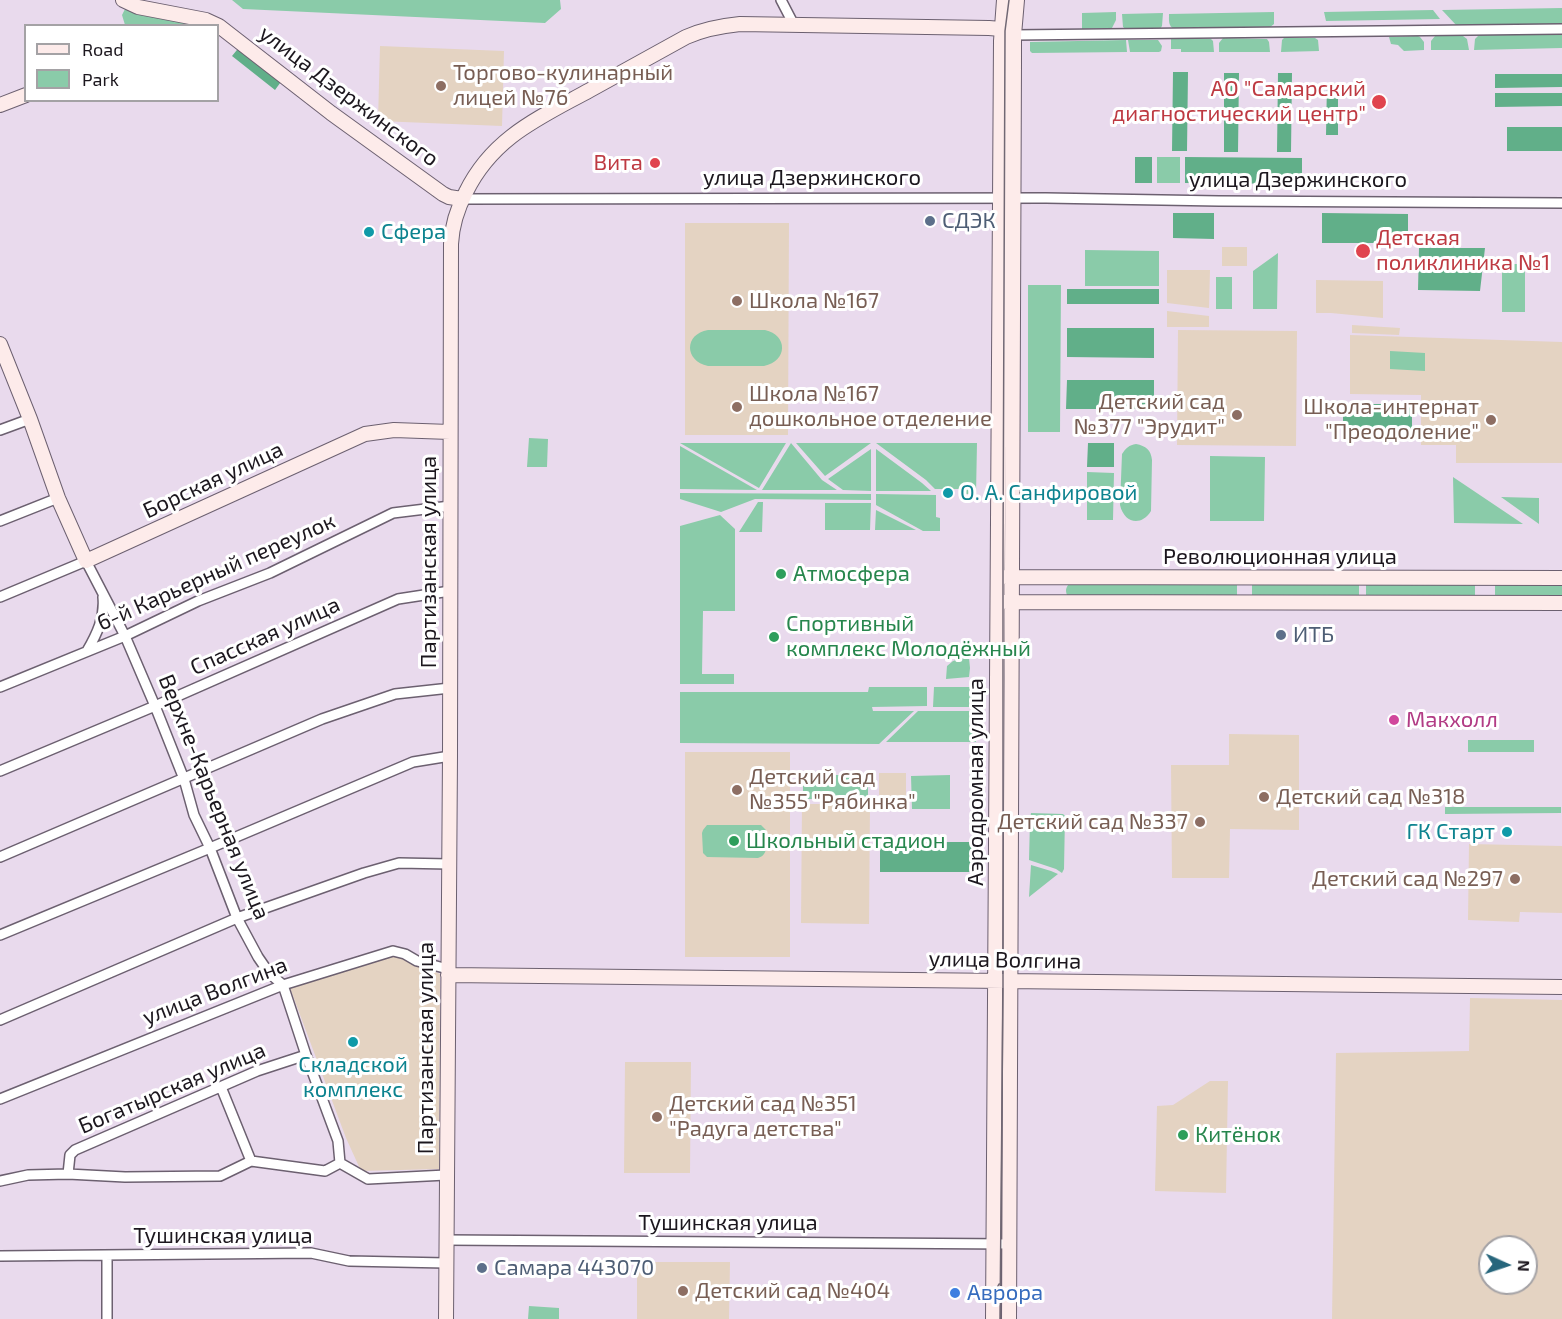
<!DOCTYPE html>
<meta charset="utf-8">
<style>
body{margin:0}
#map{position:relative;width:1562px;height:1319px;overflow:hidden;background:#e9daed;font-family:"Exo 2",sans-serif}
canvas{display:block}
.legend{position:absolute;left:24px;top:24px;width:195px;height:78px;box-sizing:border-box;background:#fff;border:2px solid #a4a2a5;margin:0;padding:8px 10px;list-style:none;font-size:18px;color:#1c171e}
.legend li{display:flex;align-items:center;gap:12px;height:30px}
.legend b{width:30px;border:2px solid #a4a2a5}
.north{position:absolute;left:1478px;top:1235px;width:60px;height:60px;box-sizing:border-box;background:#fff;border:2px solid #a4a2a5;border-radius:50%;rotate:93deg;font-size:16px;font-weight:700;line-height:24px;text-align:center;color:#1c171e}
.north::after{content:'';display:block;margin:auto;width:21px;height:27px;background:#27667c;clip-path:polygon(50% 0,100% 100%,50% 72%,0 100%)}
</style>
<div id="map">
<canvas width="1562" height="1319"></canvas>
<ul class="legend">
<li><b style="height:8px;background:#fdebea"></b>Road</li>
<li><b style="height:16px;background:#8acba9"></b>Park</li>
</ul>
<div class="north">N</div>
</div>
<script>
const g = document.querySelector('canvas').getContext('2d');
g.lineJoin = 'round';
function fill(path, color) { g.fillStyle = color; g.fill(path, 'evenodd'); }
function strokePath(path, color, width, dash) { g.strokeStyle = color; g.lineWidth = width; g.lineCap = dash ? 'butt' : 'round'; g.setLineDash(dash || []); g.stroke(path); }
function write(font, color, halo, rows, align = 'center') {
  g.font = font + ' "Exo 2",sans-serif'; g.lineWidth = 6; g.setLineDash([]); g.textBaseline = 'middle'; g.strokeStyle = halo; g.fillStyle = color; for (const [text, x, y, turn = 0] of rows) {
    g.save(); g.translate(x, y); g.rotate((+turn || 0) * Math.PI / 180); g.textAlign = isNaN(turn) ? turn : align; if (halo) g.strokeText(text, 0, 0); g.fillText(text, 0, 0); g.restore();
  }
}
fill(new Path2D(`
 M380,46L504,51L502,126L378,121Z
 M685,223H789L788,435H685Z
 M1222,247H1247V266H1222Z
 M1167,270H1210L1209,308L1167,303Z
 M1316,280L1383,281V318L1331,313H1316Z
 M1167,311L1209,316V327H1167Z
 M1352,325L1400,328L1399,335L1352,333Z
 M1178,330L1297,331L1296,446L1177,445Z
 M1350,335L1562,342V463H1456V445H1421V395L1350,394Z
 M1229,734L1299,735V830L1230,829L1229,878H1172L1171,765H1229Z
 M685,752H790V957H685Z
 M879,773H906V810H879Z
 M802,804H870L869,924L801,923Z
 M1469,844L1562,846V913L1520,912L1519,922L1468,920Z
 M393,955L405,957L440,974L439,1169L361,1171L346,1138L290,988Z
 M1470,998L1562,1000V1319H1332L1336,1053L1469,1051ZM1490,1247H1526V1283H1490Z
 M625,1062H691L690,1173H624Z
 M1210,1081H1228L1226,1193L1155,1191L1157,1106L1173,1105Z
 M637,1262H730L729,1319H637Z`), '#e4d3c2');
fill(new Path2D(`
 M232,0H560L561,9L545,23L243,9Z
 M1562,8V25L1457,26L1442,10Z
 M125,9L194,21L181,25H125L122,15Z
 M1433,10L1440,19L1326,21L1324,12Z
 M1116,12V20L1112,28L1082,29V13Z
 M1274,12V24L1269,28L1174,29C1168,26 1169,20 1169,14Z
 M1163,13L1162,26L1160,29L1127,30L1123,27L1122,14Z
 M1479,35H1562V48L1474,50L1475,39Z
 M1418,36L1420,37L1424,42V50L1404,51L1398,45L1391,44L1389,37Z
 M1435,36H1463L1467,39L1469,50H1431V41Z
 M1223,38L1267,39L1269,42L1270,52H1219V43Z
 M1284,38H1315L1318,40L1319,51L1281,52L1282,40Z
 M1171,39H1211L1213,41L1214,52H1181V49H1171Z
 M1126,40L1127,52L1032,53L1030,51V42Z
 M1128,40H1158L1162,46L1161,51L1159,52H1130Z
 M1157,157H1180V183H1157Z
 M1085,250L1159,251V286H1085Z
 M1278,253L1277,309H1253V271Z
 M1502,264H1525V312H1502Z
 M1216,277H1232V309H1216Z
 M1028,285H1061L1060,432H1028Z
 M708,330H765C788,335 788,361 764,366H708C684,361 684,334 708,330Z
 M1390,351L1425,353V371L1390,369Z
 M529,438L548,439L547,467H527Z
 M680,443H786L759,488Z
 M791,443L822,480L837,490H762Z
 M796,443H871L825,476Z
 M876,443H977L976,494H960V489H935L926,480Z
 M1136,444C1146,446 1151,450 1152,460L1151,511C1141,527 1124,523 1120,505L1122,454C1126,448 1129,445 1136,444Z
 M680,446L757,490L680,489Z
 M871,449V491L843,490L828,479Z
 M876,449L922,483L931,491H876Z
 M1210,456L1265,457L1264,521H1210Z
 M1087,472L1114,473L1113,520H1087Z
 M1453,477L1523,524L1454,523Z
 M680,493L871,494V500L755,499L721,512L680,499Z
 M876,494L936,495V517L940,518V531H923L876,505Z
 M1501,497L1539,498V524Z
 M758,502H763L762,532H739Z
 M825,503H871L870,530H825Z
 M876,510L916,530H875Z
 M720,515L735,529V611H703L702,674H734V684H680V526Z
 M1070,583L1237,584V599L1067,595C1065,590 1066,587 1070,583Z
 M1252,584L1359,585V600H1252Z
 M1366,585H1475V601L1366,600Z
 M1495,585H1562V601L1495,600Z
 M962,658H969L970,668L969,677L946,679L947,666L953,661Z
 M869,687H927V706L872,707L873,711H914L879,744L680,743V692H868Z
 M934,687H976V707H933Z
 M918,711H976V742H886Z
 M1468,740H1534V752H1468Z
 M803,775H868V799H803Z
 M950,775V809H912L911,776Z
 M1445,807H1561V813L1445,814Z
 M1031,813L1063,814L1065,816L1064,869L1062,873L1056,869L1029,860L1030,820Z
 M707,825H761L766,830V833C766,843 769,855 758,858L707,857L703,853L702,833L703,830Z
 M1031,865L1051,871L1058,874L1029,897Z
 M529,1306L559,1308V1319H528Z`), '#8acba9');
fill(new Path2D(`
 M241,45L283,79L275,90L232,56Z
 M1173,72H1188L1187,151H1172Z
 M1224,73H1239L1238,152H1224Z
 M1278,73H1292L1291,152H1277Z
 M1495,74H1562V87L1495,88Z
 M1327,83H1338V135H1326Z
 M1495,93H1562V106L1495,107Z
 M1507,127H1562V151H1507Z
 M1135,157H1152V183H1135Z
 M1185,157L1302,158V184L1185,183Z
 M1173,213H1214V239L1173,238Z
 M1322,213L1408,214V243H1322Z
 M1419,248H1485L1480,291L1418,290Z
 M1067,289H1159V304H1067Z
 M1067,328H1154V358L1067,357Z
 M1067,380H1154V409H1066Z
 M1343,404H1412V431L1343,430Z
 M1088,443H1114V467H1087Z
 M880,842H979V872H880Z`), '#61af89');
const street = new Path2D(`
 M781,0L794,25
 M1014,35L1562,29
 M462,199L1046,198L1219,201L1562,203
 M0,430L30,419
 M0,521L58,498
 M0,597L86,561L125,636L155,706L184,779L194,815L210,848L237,918L258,957L269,973L283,985L306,1055L338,1141L340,1163
 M87,651C97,634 105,617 103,597
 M0,687L125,636L198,601L270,573L393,513L450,506
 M0,771L155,706L398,599L450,591
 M0,857L322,719L395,694L450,688
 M0,935L210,848L413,762L450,756
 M0,1020L237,918L364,873L399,863L449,864
 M221,1087L251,1161
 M0,1099L283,985L393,951L405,954L417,961L448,969
 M340,1163L368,1179L446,1175
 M68,1174L70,1155L75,1150L257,1071L306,1055
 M0,1181L28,1175L68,1174L125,1177L220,1176L251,1161L325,1171L340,1163
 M446,1240L1010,1244
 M107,1255V1319
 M0,1256L311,1253L349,1261L446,1263`);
const secondary = new Path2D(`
 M123,0L138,7L206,20L219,26L331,113L443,194L449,197L462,199
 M0,105L26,95
 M0,344L30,419L58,498L86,561L365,434L394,430L450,432
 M1006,577L1562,578
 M1006,602L1562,603
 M448,975L1562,987
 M446,1319L450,756L451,244C452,225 457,209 466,192C493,137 539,118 590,90C622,72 654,55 686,37C704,29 720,26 740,24L989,28L1001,29L1014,35
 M993,1319L1001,41L1004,0
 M1009,1319L1014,63V35L1017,0`);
strokePath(street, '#6c6070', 12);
strokePath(secondary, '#6c6070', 16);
strokePath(street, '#fff', 9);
strokePath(secondary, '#fdebea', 14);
strokePath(new Path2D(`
 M983,1302L991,1299L999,1284
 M1000,1319L1003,990V554L1005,31L1009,0`), '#716874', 1.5);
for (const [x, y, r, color] of [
 [441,86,6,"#8d6e63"],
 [1379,102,8,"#e0444e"],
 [655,163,6,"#e0444e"],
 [930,221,6,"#5c6f8a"],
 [369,232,6,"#0f9aa8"],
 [1363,251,8,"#e0444e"],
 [737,301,6,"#8d6e63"],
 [737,407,6,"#8d6e63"],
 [1237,415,6,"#8d6e63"],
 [1491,420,6,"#8d6e63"],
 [948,493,6,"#0f9aa8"],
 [781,574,6,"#2e9e5b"],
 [1281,635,6,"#5c6f8a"],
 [774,637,6,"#2e9e5b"],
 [1394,720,6,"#d1479c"],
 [737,790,6,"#8d6e63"],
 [1264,797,6,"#8d6e63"],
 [1200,822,6,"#8d6e63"],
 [1507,832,6,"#0f9aa8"],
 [734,841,6,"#2e9e5b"],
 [1515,879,6,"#8d6e63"],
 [353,1042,6,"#0f9aa8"],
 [657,1117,6,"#8d6e63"],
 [1183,1135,6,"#2e9e5b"],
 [482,1268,6,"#5c6f8a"],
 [683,1291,6,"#8d6e63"],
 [955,1293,6,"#3f7fe0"]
]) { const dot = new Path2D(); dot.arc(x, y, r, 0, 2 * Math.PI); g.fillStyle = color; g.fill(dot); strokePath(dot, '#fff', 2); }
write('22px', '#785e54', '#fff', [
 ["Торгово-кулинарный",453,73],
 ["лицей №76",453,98],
 ["Школа №167",749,301],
 ["Школа №167",749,394],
 ["дошкольное отделение",749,419],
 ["Детский сад",1225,402,"right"],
 ["№377 \"Эрудит\"",1225,427,"right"],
 ["Школа-интернат",1479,407,"right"],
 ["\"Преодоление\"",1479,432,"right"],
 ["Детский сад",749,777],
 ["№355 \"Рябинка\"",749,802],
 ["Детский сад №318",1276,797],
 ["Детский сад №337",1188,822,"right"],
 ["Детский сад №297",1503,879,"right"],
 ["Детский сад №351",669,1104],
 ["\"Радуга детства\"",669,1129],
 ["Детский сад №404",695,1291]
], 'left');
write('22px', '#be3a42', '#fff', [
 ["АО \"Самарский",1366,89],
 ["диагностический центр\"",1366,114],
 ["Вита",643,163],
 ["Детская",1376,238,"left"],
 ["поликлиника №1",1376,263,"left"]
], 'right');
write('22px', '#1c171e', '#fff', [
 ["улица Дзержинского",349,96,37],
 ["улица Дзержинского",812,178],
 ["улица Дзержинского",1298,180],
 ["Борская улица",213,480,-25],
 ["Революционная улица",1280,557],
 ["Партизанская улица",429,562,-90],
 ["6-й Карьерный переулок",216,572,-24],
 ["Спасская улица",265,636,-24],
 ["Аэродромная улица",976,782,-90],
 ["Верхне-Карьерная улица",214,797,68],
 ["улица Волгина",1005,960,1],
 ["улица Волгина",215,991,-21],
 ["Партизанская улица",426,1048,-90],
 ["Богатырская улица",172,1088,-23],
 ["Тушинская улица",728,1223],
 ["Тушинская улица",223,1236]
]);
write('22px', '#4e5e75', '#fff', [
 ["СДЭК",942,221],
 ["ИТБ",1293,635],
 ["Самара 443070",494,1268]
], 'left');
write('22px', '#0d838f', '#fff', [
 ["Сфера",381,232],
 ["О. А. Санфировой",960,493],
 ["ГК Старт",1495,832,"right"],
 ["Складской",353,1065,"center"],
 ["комплекс",353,1090,"center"]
], 'left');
write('22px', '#27864d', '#fff', [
 ["Атмосфера",793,574],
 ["Спортивный",786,624],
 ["комплекс Молодёжный",786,649],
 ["Школьный стадион",746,841],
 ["Китёнок",1195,1135]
], 'left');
write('22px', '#b23c85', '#fff', [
 ["Макхолл",1406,720]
], 'left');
write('22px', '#366cbe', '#fff', [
 ["Аврора",967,1293]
], 'left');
</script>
